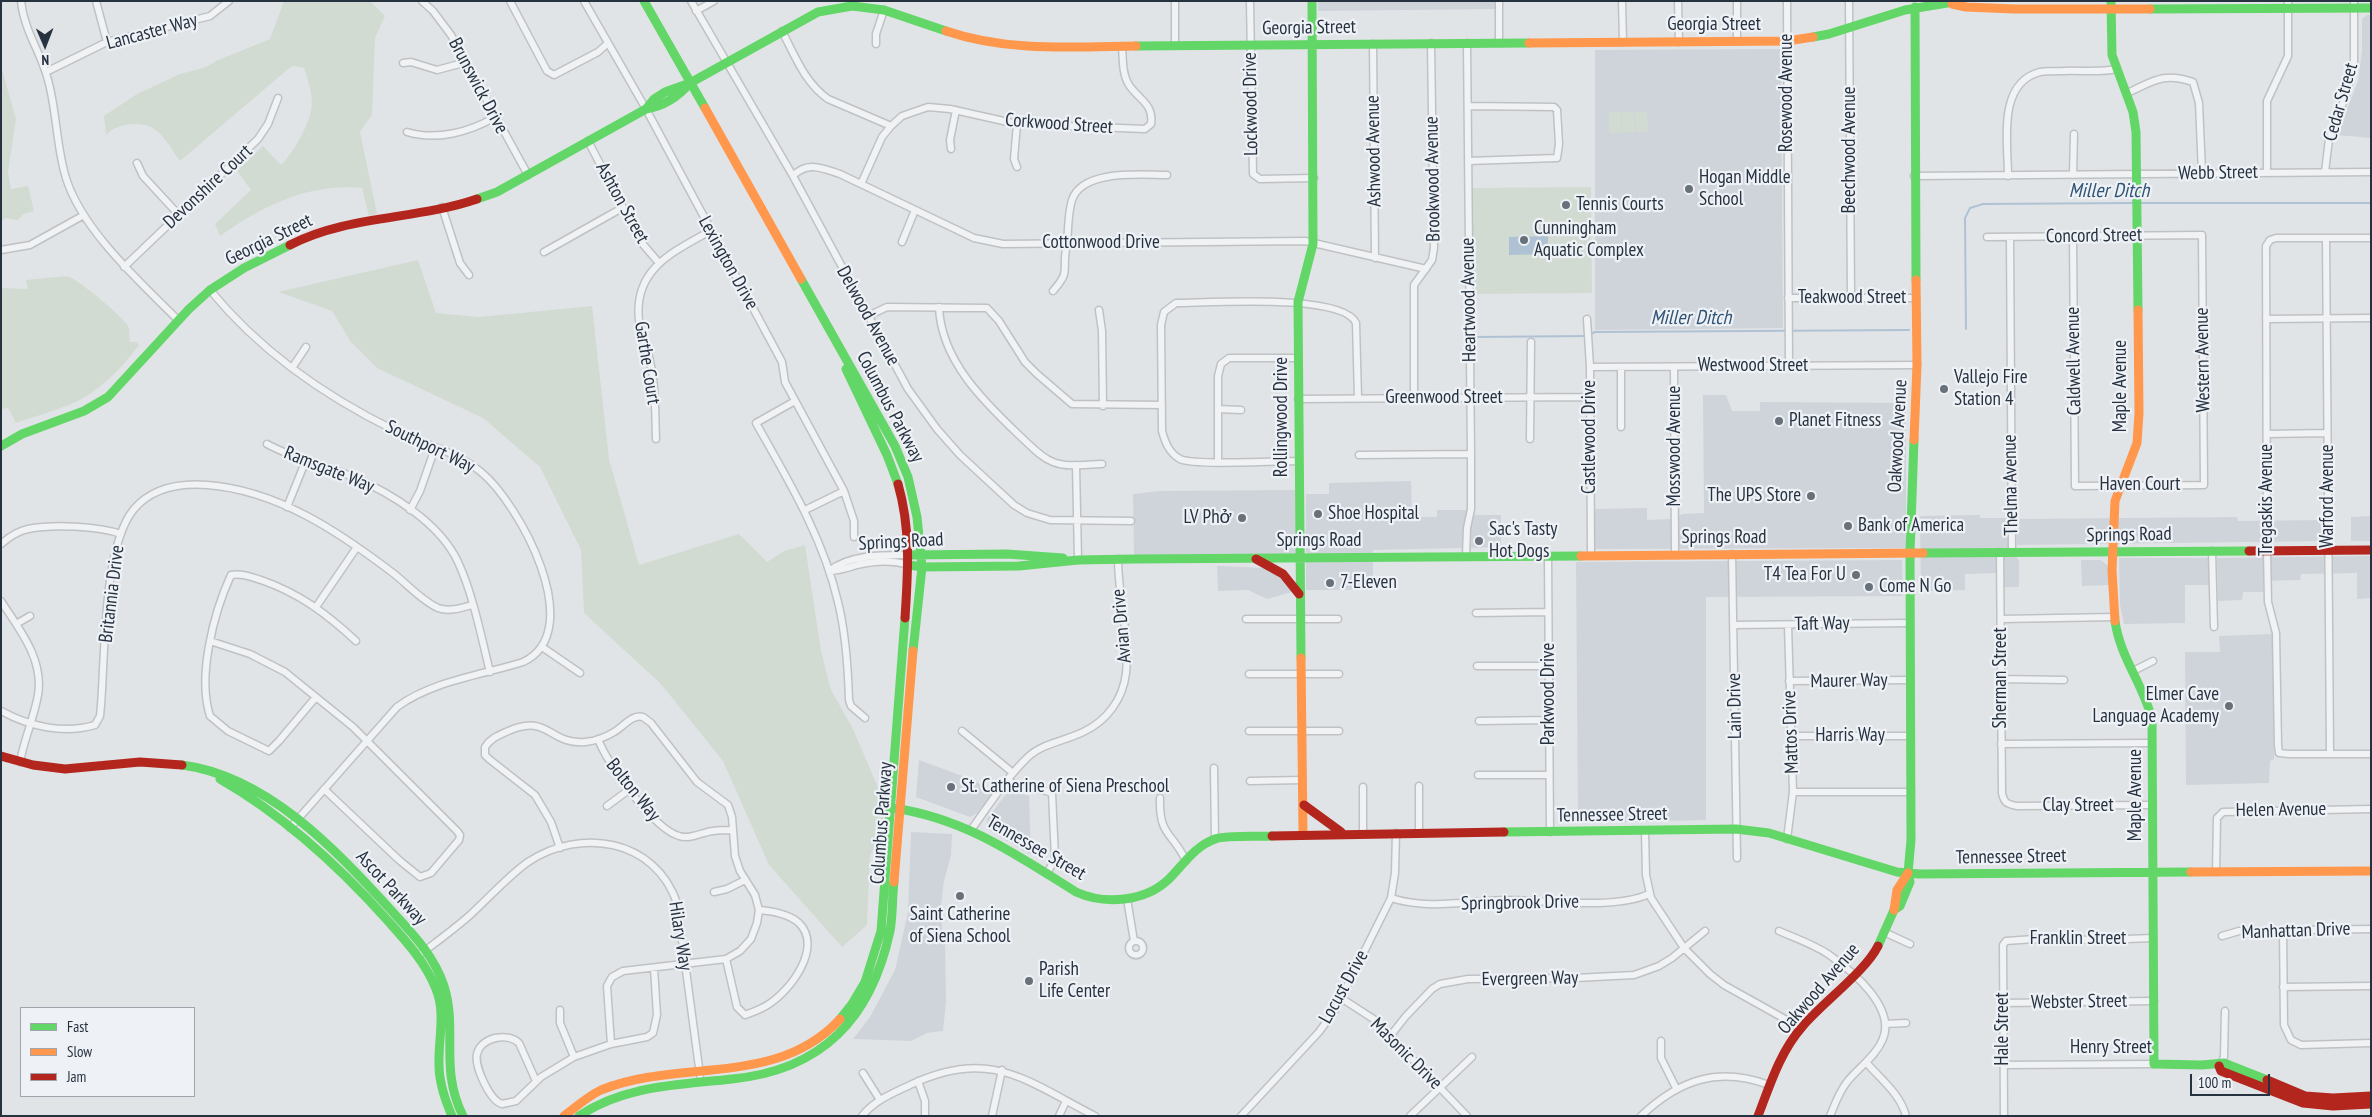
<!DOCTYPE html>
<meta charset="utf-8">
<style>
body{margin:0}
#map{position:relative;width:2372px;height:1117px;overflow:hidden;background:#e1e4e7;font-family:"PT Sans Narrow",sans-serif}
canvas{display:block}
.frame{position:absolute;inset:0;border:2px solid #273240;pointer-events:none}
.legend{position:absolute;left:20px;top:1007px;width:175px;height:90px;box-sizing:border-box;background:#eef2f6;border:1px solid #9ea5ad;margin:0;padding:6px 9px;list-style:none;font-size:15px;color:#273240}
.legend li{display:flex;align-items:center;gap:10px;height:25px}
.legend b{width:25px;border:1px solid #9ea5ad}
.north{position:absolute;left:20px;top:20px;width:50px;height:50px;-webkit-text-stroke:4px #eef2f6;paint-order:stroke;rotate:179deg;font-size:14px;font-weight:700;line-height:20px;text-align:center;color:#273240}
.north::after{content:'';display:block;margin:auto;width:18px;height:22px;background:#273240;clip-path:polygon(50% 0,100% 100%,50% 72%,0 100%)}
.scale{position:absolute;left:2190px;top:1074px;width:80px;height:22px;box-sizing:border-box;border:2px solid #273240;border-top:0;padding-left:6px;font-size:15px;line-height:18px;white-space:nowrap;color:#273240;-webkit-text-stroke:4px #eef2f6;paint-order:stroke}
</style>
<div id="map">
<canvas width="2372" height="1117"></canvas>
<div class="frame"></div>
<ul class="legend">
<li><b style="height:6px;background:#63d668"></b>Fast</li>
<li><b style="height:6px;background:#ff974d"></b>Slow</li>
<li><b style="height:6px;background:#b3261e"></b>Jam</li>
</ul>
<div class="north">N</div>
<div class="scale">100 m</div>
</div>
<script>
const g = document.querySelector('canvas').getContext('2d');
g.lineJoin = 'round';
function fill(path, color) { g.fillStyle = color; g.fill(path, 'evenodd'); }
function strokePath(path, color, width, dash) { g.strokeStyle = color; g.lineWidth = width; g.lineCap = dash ? 'butt' : 'round'; g.setLineDash(dash || []); g.stroke(path); }
function write(font, color, halo, rows, align = 'center') {
  g.font = font + ' "PT Sans Narrow",sans-serif'; g.lineWidth = 4.5; g.setLineDash([]); g.textBaseline = 'middle'; g.strokeStyle = halo; g.fillStyle = color; for (const [text, x, y, turn = 0] of rows) {
    g.save(); g.translate(x, y); g.rotate((+turn || 0) * Math.PI / 180); g.textAlign = isNaN(turn) ? turn : align; if (halo) g.strokeText(text, 0, 0); g.fillText(text, 0, 0); g.restore();
  }
}
fill(new Path2D(`
 M1318,1H1495V9L1318,11Z
 M2367,15H2371V138L2337,135L2358,81L2362,51V19Z
 M1781,49L1783,328L1595,330V50Z
 M1703,395H1726L1732,411H1760V402L1906,403V548L1595,549V509L1647,508V520L1670,519L1683,514L1704,513Z
 M1411,481L1412,517H1437V510H1466V515H1501V547L1373,550V590H1306V494H1329V483Z
 M1299,490V557L1134,559L1133,494L1160,491Z
 M1980,515V518H2007L2008,544L2019,561V587H2005L1996,573L1965,574V590L1921,591L1920,516Z
 M2371,516V541H2351V517Z
 M2237,517L2238,521L2322,520L2323,541L2017,545L2016,519Z
 M2371,556V598L2357,599V573L2301,574L2300,580L2263,581V592H2243L2242,600L2218,601L2217,558Z
 M2119,558H2210V585H2185V623L2124,624L2120,605Z
 M1902,560L1903,596L1706,597V820L1578,823L1576,562Z
 M2081,560H2101L2108,566L2109,585L2082,586Z
 M1217,566L1265,568L1280,576L1292,592L1267,599L1248,590L1218,591Z
 M2273,634L2274,759L2270,761L2269,783L2186,785L2185,652H2220L2219,636Z
 M919,760L976,781L992,794L976,814L970,817L916,797Z
 M1009,790L1029,796L1031,855L989,830L987,824V819Z
 M911,832L952,834L951,855L944,881L941,906L942,930L945,943L946,1001L943,1031L927,1033L911,1041L853,1039L870,1017L895,970L908,912Z`), '#cfd4da');
fill(new Path2D(`
 M284,1H370L385,16L375,38L372,115L360,132L377,214L369,216L362,188C308,183 263,206 220,236L215,224L251,190L237,171L263,146L281,165C292,155 308,126 311,111C314,96 308,82 304,68L293,66L287,70L180,161C172,150 163,133 151,127C138,121 115,124 106,135L104,116L137,94L180,74L206,67L216,61L270,39Z
 M1,66L16,119L8,172L11,189L28,186L34,211L23,214L18,220L5,218L1,222Z
 M1609,112H1621V133H1609Z
 M1622,112H1634L1635,132L1622,133Z
 M1635,112H1647L1648,132H1636Z
 M1591,187L1592,293L1469,294L1468,188Z
 M418,260L436,313L479,317L592,306L609,459L639,565L739,534L767,562L784,551L805,545L821,651L831,690L853,729L889,813L870,856L867,925L842,947L769,865L723,761L661,684L584,613L581,550L540,467L483,418L377,368L351,342L332,311L278,292Z
 M67,276C78,279 122,316 128,326C130,330 129,338 130,342H136L139,345C127,361 112,378 95,390C74,407 41,414 16,423L8,408L1,409V288L28,289L26,280Z`), '#d2dbd2');
fill(new Path2D(`
 M1548,236V254L1509,255V237Z`), '#afc2d3');
strokePath(new Path2D(`
 M2140,203H2371
 M1966,329L1965,218L1970,208L1983,204L2133,203
 M1591,334L1595,332L1909,330
 M1477,337L1587,336`), '#afc2d3', 2);
const street = new Path2D(`
 M21,1C24,31 41,52 48,80C57,112 56,146 66,178C82,230 140,282 178,320
 M96,1L107,42
 M422,1L433,11L451,35L528,175
 M510,1L547,71L554,75L598,52L607,44
 M584,1L646,109L782,362L785,382L844,491L805,510
 M691,1L793,176L908,389L937,429L960,455L1014,505L1027,513L1050,520L1131,521
 M1250,1L1253,174L1260,179L1314,178
 M1499,1V43
 M1622,1L1623,42
 M1678,1L1679,42
 M1737,1V41
 M1787,1L1789,366
 M1849,1L1851,298
 M696,11L714,1
 M782,31C795,56 805,83 828,99L891,126
 M876,44V34L884,10
 M1373,44L1375,258
 M1175,45V1
 M403,63L411,62L437,70L467,62
 M46,72L107,42L210,16L229,1
 M2127,93C2154,81 2163,72 2193,82L2199,103L2202,173
 M1468,106L1554,107L1557,110L1559,144L1557,158L1468,161
 M1017,124L1014,159L1017,167
 M407,132C436,141 470,132 495,117
 M588,141L641,242L659,263
 M951,149L950,140L956,110
 M137,163L143,176L178,214
 M2267,172V101L2288,56V1
 M2325,172L2329,139L2346,95L2354,61V1
 M2073,175L2074,134
 M793,176C807,161 822,168 840,174L974,238L1003,244L1305,241L1426,269
 M1914,176L2371,172
 M2008,176C2008,142 1997,83 2040,72C2047,71 2055,71 2063,71C2080,70 2099,73 2116,69
 M861,184L882,137L891,126L902,116L928,107L950,109L1017,124L1145,129L1151,124C1154,104 1139,100 1129,85C1122,74 1123,59 1122,46
 M442,207L460,263L469,275
 M1987,237L2202,235L2204,485L2075,486L2073,236
 M2010,237L2012,552
 M2326,238L2330,754
 M2371,238H2276L2270,240L2266,246L2267,551L2268,602L2276,633L2278,745L2279,753L2289,754H2371
 M902,242L915,210
 M1,250L30,245L84,215
 M544,252L622,208
 M124,267L258,139L268,124L278,98
 M210,290C260,351 324,396 396,431C424,445 456,451 481,472C519,503 589,631 523,662C482,675 432,681 397,707L290,828
 M1053,291C1071,270 1062,273 1066,249C1069,233 1067,216 1072,200C1082,169 1141,175 1167,175
 M1788,298H1916
 M939,307C941,360 983,401 1020,436C1030,445 1040,457 1053,462C1068,468 1086,464 1102,464
 M1099,310L1102,331L1103,406
 M868,316L887,307L987,308L999,321L1025,362L1037,374L1072,404L1162,405
 M1587,319L1590,367L1591,555
 M2266,319L2371,318
 M1590,367L1917,365
 M1621,367V427
 M1674,367L1675,555
 M292,368L306,347
 M1414,398V285L1432,260L1434,248L1431,43
 M1298,399L1590,397
 M795,401L756,423C788,480 823,537 838,602C846,634 848,667 849,700L851,706L865,718
 M1218,409L1241,410
 M2267,434L2327,433
 M656,439C655,414 656,389 651,366C648,350 641,336 639,321C633,269 673,252 710,231
 M1530,439L1531,342
 M267,444C294,459 325,465 353,477C391,493 440,523 458,562C473,594 481,636 490,672
 M1359,455L1471,454
 M1299,461C1278,461 1194,466 1180,459C1169,453 1165,442 1162,431L1161,325L1164,312L1176,303C1207,303 1343,293 1356,323L1358,398
 M1218,462V376L1221,364L1229,358H1297
 M1076,465L1078,560
 M844,491L854,521V537
 M287,507L306,460
 M410,510L420,491L435,448
 M1,544C9,537 18,531 28,529C52,524 98,526 121,534
 M2212,551L2214,627
 M2000,552L2002,793C2004,803 2007,804 2017,806L2152,805
 M1732,554L1737,858
 M1466,556L1467,528L1471,509V454L1467,43
 M1548,556L1550,832
 M829,571C850,554 884,555 909,555
 M829,571C839,571 847,568 857,565C873,561 893,560 909,565
 M1,601C19,629 44,659 38,695C34,718 24,739 20,762
 M316,607L357,547
 M1476,613L1548,612
 M1246,619H1338
 M2001,619L2115,617
 M16,624L30,616
 M1734,625L1910,623
 M210,641L250,654L285,672L353,727L457,831L460,835L459,840L431,873L420,877L399,860L324,789
 M542,647L580,673
 M1477,666H1548
 M2133,671L2153,661
 M1249,674H1339
 M2001,679L2064,680
 M1789,681L1910,680
 M316,697L279,741L269,751L228,731L210,716C197,676 214,612 231,575C242,573 251,577 261,580C299,593 327,614 356,641
 M1,711C30,727 64,734 95,725L100,716L101,705C105,656 103,546 134,509C153,487 180,483 207,485C277,490 339,532 393,573C407,584 422,601 438,608C449,612 461,608 472,605
 M1479,721L1549,720
 M962,731L1013,773
 M1249,731H1339
 M1791,736H1910
 M598,739C607,764 654,829 679,836C690,840 702,832 713,831C720,830 727,830 733,830
 M2001,744L2151,743
 M1214,768L1215,839
 M1478,775H1549
 M1008,780C1026,794 1034,785 1052,793L1055,858L1047,874
 M1250,781L1302,780
 M1419,786V833
 M1363,787V833
 M1793,792H1911
 M1160,798C1159,837 1172,831 1186,861
 M607,806L630,789
 M971,830C989,805 1006,778 1028,757C1043,743 1065,741 1083,732C1107,721 1123,699 1126,673C1130,636 1118,597 1118,559
 M1645,831L1646,875L1651,898L1684,948L1710,974L1724,985L1801,1028
 M1787,839L1793,792L1788,625
 M560,848L551,822L535,795L489,759L485,755V747C490,739 497,736 506,732C549,712 548,745 585,742C595,741 606,737 614,732C623,727 632,714 643,717L651,723L697,782L728,805L732,817L735,856L740,871L755,895L759,910L757,923L751,939L740,951L726,959L623,971L612,977L607,986L611,1044
 M2216,872L2217,818L2223,812L2371,809
 M714,892L727,889L745,880
 M1391,898C1428,910 1467,901 1505,900C1546,900 1614,910 1649,894
 M1127,899L1134,941
 M2283,930L2284,1025L2291,1040L2301,1045L2371,1043
 M1779,931C1795,938 1813,944 1828,954C1851,970 1898,1008 1882,1041C1875,1057 1858,1068 1847,1082C1839,1092 1835,1104 1830,1116
 M1884,932L1910,944
 M2222,936L2239,931L2371,929
 M1129 948a7 7 0 1 1 14 0a7 7 0 1 1-14 0Z
 M418,956C435,943 453,930 469,916C489,898 507,877 528,862C581,827 655,839 677,903L700,1075
 M726,959L737,1007L745,1015C753,1012 762,1009 769,1004C791,990 823,947 799,923C789,914 771,911 759,910
 M2283,987L2371,986
 M1341,998L1375,1020L1467,1116
 M2003,1003L2154,1001
 M560,1010V1023L574,1057
 M1885,1024L1906,1023
 M1391,1035L1406,1016L1432,989L1440,984L1468,979L1575,978L1634,975L1659,966L1672,958L1705,931
 M1661,1041V1058L1676,1088
 M1866,1062C1880,1079 1900,1093 1906,1116
 M2003,1065L2154,1064
 M2220,1065L2224,1057L2225,1011
 M863,1073L880,1100
 M536,1081L519,1043C508,1032 481,1037 477,1054C474,1066 490,1101 502,1104L516,1101L541,1077L574,1057L611,1044L647,1037L653,1033L657,1015L654,968
 M918,1081L925,1101V1116
 M862,1116C875,1100 893,1093 910,1085C990,1047 1025,1080 1095,1116
 M992,1116L1002,1070
 M1059,1116L1066,1101
 M1241,1116L1319,1032L1335,1010L1391,898L1395,873L1396,833
 M1410,1116L1472,1057
 M1641,1116C1679,1080 1718,1066 1769,1085
 M2004,1116L2003,945L2006,941L2034,939L2100,940L2153,938`);
strokePath(street, '#bfc2c5', 9);
strokePath(street, '#f1f2f3', 6);
strokePath(new Path2D(`
 M644,1L705,108
 M2111,1L2112,55L2133,112L2136,132L2138,310
 M1915,7L1916,280
 M2150,9L2371,8
 M1813,37L1829,34L1905,10L1959,1
 M1136,46L1529,43
 M646,109L654,99L665,92L690,83L818,12L852,6L884,10L946,31
 M477,199L497,192L646,109C664,106 678,97 690,83
 M801,279L895,446L908,477L917,517L922,567L913,651
 M846,369L887,455L898,484
 M1,446L22,434L84,411L108,397L189,309L210,290L244,268L290,245
 M1923,553L2249,551
 M909,555L1007,554L1063,558
 M909,565L922,567L1019,566L1078,560L1134,559L1581,556
 M2115,621C2120,657 2143,684 2152,719L2154,1064L2202,1065L2224,1063L2267,1080
 M1301,658L1298,302L1313,244L1312,1
 M182,765C267,776 335,849 390,909C411,932 434,955 444,986C458,1031 439,1068 463,1116
 M220,779C283,815 339,866 388,921C406,941 426,963 436,989C446,1013 438,1040 439,1065C439,1082 445,1100 452,1116
 M893,808C964,818 1017,855 1076,892C1105,905 1145,902 1169,879C1183,865 1195,846 1215,839C1227,835 1257,837 1272,836
 M1504,832L1736,829L1769,833L1897,872L1919,874L2191,872
 M1878,946L1894,910L1900,906L1910,882L1908,873L1911,840L1910,553L1914,440
 M840,1019L852,1004L865,982L881,931L905,618
 M579,1116C625,1085 679,1085 732,1079C822,1070 871,1019 890,931C893,915 892,898 894,882`), '#63d668', 9);
strokePath(new Path2D(`
 M1952,4L1966,7L2014,9H2150
 M946,31C1007,52 1072,47 1136,46
 M1529,43L1787,41L1813,37
 M705,108L801,279
 M1914,440L1917,365L1916,280
 M1581,556L1923,553
 M2115,621L2112,570L2115,501L2137,443L2139,413L2138,310
 M1301,658L1303,834
 M2191,872L2371,871
 M894,882L913,651
 M1894,910L1897,890L1908,873
 M564,1116C576,1107 588,1096 601,1090C680,1058 777,1088 840,1019`), '#ff974d', 9);
strokePath(new Path2D(`
 M290,245C348,215 416,220 477,199
 M898,484C911,529 908,572 905,618
 M2249,551L2371,550
 M1256,559L1283,574L1299,594
 M1,756L33,765L65,769L140,762L182,765
 M1304,805L1341,832
 M1272,836L1504,832
 M2219,1066L2221,1071L2303,1103L2333,1106L2371,1104
 M2267,1080L2305,1096L2333,1098L2371,1096
 M1758,1116C1770,1085 1780,1052 1802,1027C1822,1003 1865,972 1878,946`), '#b3261e', 9);
for (const [x, y, r, color] of [
 [1689,189,5,"#68707a"],
 [1566,205,5,"#68707a"],
 [1524,240,5,"#68707a"],
 [1944,389,5,"#68707a"],
 [1779,421,5,"#68707a"],
 [1811,496,5,"#68707a"],
 [1318,514,5,"#68707a"],
 [1242,518,5,"#68707a"],
 [1848,526,5,"#68707a"],
 [1479,541,5,"#68707a"],
 [1856,575,5,"#68707a"],
 [1330,583,5,"#68707a"],
 [1869,587,5,"#68707a"],
 [2229,706,5,"#68707a"],
 [951,787,5,"#68707a"],
 [960,896,5,"#68707a"],
 [1029,981,5,"#68707a"]
]) { const dot = new Path2D(); dot.arc(x, y, r, 0, 2 * Math.PI); g.fillStyle = color; g.fill(dot); strokePath(dot, '#eef2f6', 2); }
write('19px', '#273240', '#eef2f6', [
 ["Georgia Street",1714,25],
 ["Georgia Street",1309,28,-1],
 ["Lancaster Way",152,32,-15],
 ["Brunswick Drive",478,86,62],
 ["Rosewood Avenue",1787,93,-90],
 ["Cedar Street",2341,102,-74],
 ["Lockwood Drive",1251,104,-91],
 ["Corkwood Street",1059,124,4],
 ["Beechwood Avenue",1850,150,-90],
 ["Ashwood Avenue",1374,151,-91],
 ["Webb Street",2218,173,-1],
 ["Brookwood Avenue",1433,179,-91],
 ["Devonshire Court",208,187,-43],
 ["Ashton Street",622,203,61],
 ["Concord Street",2094,236,-1],
 ["Georgia Street",269,240,-26],
 ["Cottonwood Drive",1101,243],
 ["Lexington Drive",728,263,61],
 ["Teakwood Street",1852,298],
 ["Heartwood Avenue",1469,300,-91],
 ["Delwood Avenue",868,316,61],
 ["Western Avenue",2203,360,-91],
 ["Caldwell Avenue",2074,361,-91],
 ["Garthe Court",647,363,81],
 ["Westwood Street",1753,366],
 ["Maple Avenue",2121,386,-90],
 ["Greenwood Street",1444,398],
 ["Columbus Parkway",890,407,62],
 ["Rollingwood Drive",1282,417,-90],
 ["Oakwood Avenue",1898,436,-87],
 ["Castlewood Drive",1590,437,-90],
 ["Mosswood Avenue",1675,446,-90],
 ["Southport Way",430,447,26],
 ["Ramsgate Way",329,470,22],
 ["Thelma Avenue",2011,485,-91],
 ["Haven Court",2140,485],
 ["Warford Avenue",2328,496,-90],
 ["Tregaskis Avenue",2267,500,-90],
 ["Springs Road",2129,535,-1],
 ["Springs Road",1724,538],
 ["Springs Road",1319,541],
 ["Springs Road",901,542,-3],
 ["Britannia Drive",112,594,-83],
 ["Taft Way",1822,624,-1],
 ["Avian Drive",1122,626,-95],
 ["Sherman Street",2001,678,-90],
 ["Maurer Way",1849,681,-1],
 ["Parkwood Drive",1549,694,-90],
 ["Lain Drive",1735,706,-91],
 ["Mattos Drive",1791,732,-92],
 ["Harris Way",1850,736],
 ["Bolton Way",633,790,51],
 ["Maple Avenue",2136,795,-90],
 ["Clay Street",2078,806],
 ["Helen Avenue",2281,810,-1],
 ["Tennessee Street",1612,815,-1],
 ["Columbus Parkway",882,823,-86],
 ["Tennessee Street",1036,848,30],
 ["Tennessee Street",2011,857,-1],
 ["Ascot Parkway",391,888,47],
 ["Springbrook Drive",1520,903,-1],
 ["Manhattan Drive",2296,931,-2],
 ["Hilary Way",680,936,81],
 ["Franklin Street",2078,939],
 ["Evergreen Way",1530,979,-1],
 ["Locust Drive",1344,987,-61],
 ["Oakwood Avenue",1819,989,-49],
 ["Webster Street",2079,1002,-1],
 ["Hale Street",2003,1029,-90],
 ["Henry Street",2111,1048],
 ["Masonic Drive",1406,1054,45]
]);
write('19px', '#273240', '#eef2f6', [
 ["Hogan Middle",1699,178],
 ["School",1699,200],
 ["Tennis Courts",1576,205],
 ["Cunningham",1534,229],
 ["Aquatic Complex",1534,251],
 ["Vallejo Fire",1954,378],
 ["Station 4",1954,400],
 ["Planet Fitness",1789,421],
 ["The UPS Store",1801,496,"right"],
 ["Shoe Hospital",1328,514],
 ["LV Phở",1232,518,"right"],
 ["Bank of America",1858,526],
 ["Sac's Tasty",1489,530],
 ["Hot Dogs",1489,552],
 ["T4 Tea For U",1846,575,"right"],
 ["7-Eleven",1340,583],
 ["Come N Go",1879,587],
 ["Elmer Cave",2219,695,"right"],
 ["Language Academy",2219,717,"right"],
 ["St. Catherine of Siena Preschool",961,787],
 ["Saint Catherine",960,915,"center"],
 ["of Siena School",960,937,"center"],
 ["Parish",1039,970],
 ["Life Center",1039,992]
], 'left');
write('italic 20px', '#315475', '#eef2f6', [
 ["Miller Ditch",2109,191],
 ["Miller Ditch",1691,318]
]);
</script>
